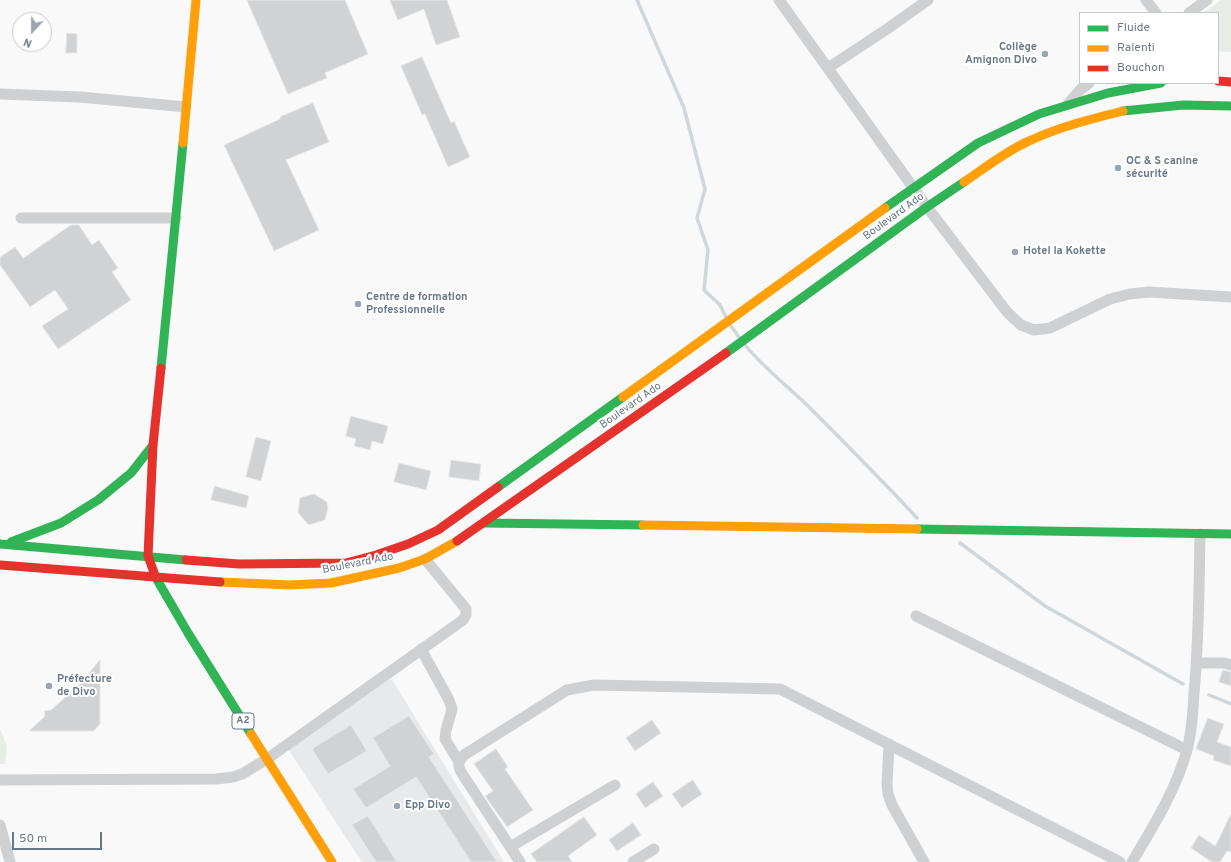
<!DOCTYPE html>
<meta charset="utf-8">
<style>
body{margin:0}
#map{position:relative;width:1231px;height:862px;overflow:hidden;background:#f9f9f9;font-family:Overpass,sans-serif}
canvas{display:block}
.legend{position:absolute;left:1079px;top:12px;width:140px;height:72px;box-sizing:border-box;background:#fff;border:1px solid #c3c9cf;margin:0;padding:5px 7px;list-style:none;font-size:12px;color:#697888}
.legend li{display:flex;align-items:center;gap:8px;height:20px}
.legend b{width:20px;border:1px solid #c3c9cf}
.north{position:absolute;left:12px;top:12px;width:40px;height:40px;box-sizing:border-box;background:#fff;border:1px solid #c3c9cf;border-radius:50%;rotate:202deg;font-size:11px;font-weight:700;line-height:16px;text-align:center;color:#697888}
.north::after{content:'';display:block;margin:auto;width:14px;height:18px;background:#9ba5b0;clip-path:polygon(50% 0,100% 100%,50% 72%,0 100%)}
.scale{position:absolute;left:12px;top:832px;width:90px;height:18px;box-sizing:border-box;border:2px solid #697888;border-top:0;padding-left:5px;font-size:12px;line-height:14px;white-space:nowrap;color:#697888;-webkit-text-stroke:3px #fff;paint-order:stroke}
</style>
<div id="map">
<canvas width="1231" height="862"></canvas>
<ul class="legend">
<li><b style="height:5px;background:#30b455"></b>Fluide</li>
<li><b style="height:5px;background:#ff9f0a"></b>Ralenti</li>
<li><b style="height:5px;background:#e5322d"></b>Bouchon</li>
</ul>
<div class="north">N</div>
<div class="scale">50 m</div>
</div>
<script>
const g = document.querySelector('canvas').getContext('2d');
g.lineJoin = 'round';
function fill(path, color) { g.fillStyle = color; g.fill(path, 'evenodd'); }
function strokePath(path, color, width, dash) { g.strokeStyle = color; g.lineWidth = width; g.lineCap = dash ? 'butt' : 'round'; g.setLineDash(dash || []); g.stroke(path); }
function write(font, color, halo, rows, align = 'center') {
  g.font = font + ' Overpass,sans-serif'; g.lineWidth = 4; g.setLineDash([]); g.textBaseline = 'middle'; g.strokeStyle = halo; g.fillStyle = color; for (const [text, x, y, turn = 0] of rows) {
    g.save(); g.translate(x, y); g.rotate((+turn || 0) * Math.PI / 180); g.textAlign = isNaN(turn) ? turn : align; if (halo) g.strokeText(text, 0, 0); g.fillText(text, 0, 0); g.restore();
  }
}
fill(new Path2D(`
 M391,678L504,862H362L288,749Z`), '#e8e9ea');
fill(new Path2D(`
 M1221,0H1231V52L1218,51V13H1203Z
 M0,729L7,746L5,764H0Z`), '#e8ece7');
strokePath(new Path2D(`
 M637,0L684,108L705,189L697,218L708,250L704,290L720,305L726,317
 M731,326L739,337
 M745,345C763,367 786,385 806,404C844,442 881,479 917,518
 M960,543L1045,606L1183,684
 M1209,695L1231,704`), '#d0d6da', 3.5);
const building = new Path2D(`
 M247,0H345L368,54L325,73L327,78L288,94Z
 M390,0H447L460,37L436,45L424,9L398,20Z
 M67,33L77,34V53H66Z
 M422,57L451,123L454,121L470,157L448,167L425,114L422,115L401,66Z
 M313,103L329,142L286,160L319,230L274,251L224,145L280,119V117Z
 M71,225H79L92,245L99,240L118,268L112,272L131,300L58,349L42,326L68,309L55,290L30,307L0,265V257L15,247L23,258Z
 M351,416L388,426L383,444L372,441L370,450L354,446L356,439L346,436Z
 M256,437L271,441L261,481L246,477Z
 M451,460L481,464L479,481L449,477Z
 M399,463L431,471L426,490L394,482Z
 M215,486L249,496L246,508L211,500Z
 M314,494L327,502L328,508L325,520L309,525L298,513L300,498Z
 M100,660V724L94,731H29L45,716L44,711L51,710L83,681L82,675H87Z
 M1223,670L1231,672V686L1219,682Z
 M409,716L434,754L429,757L497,862H471L416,777L366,808L353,789L390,766L373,738Z
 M1208,718L1224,724L1217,742L1231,747V766L1213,760L1214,756L1196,749Z
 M652,720L661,733L635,751L626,738Z
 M351,725L367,751L328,774L312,749Z
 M496,749L508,767L505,769L533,810L507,827L485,796L493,791L474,764Z
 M693,780L702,794L682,808L672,794Z
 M653,782L663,796L645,808L636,794Z
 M1231,814V852L1227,851L1220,862H1212L1191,848L1199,835L1215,846Z
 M368,816L397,862H376L352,825Z
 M584,817L597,835L568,856L572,862H537L531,854Z
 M633,823L641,835L617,851L609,840Z`);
fill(building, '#d0d2d3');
strokePath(building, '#e8e8e8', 1);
strokePath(new Path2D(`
 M779,0L927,207L1007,312L1021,325L1034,330L1050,328L1110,299L1130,294L1149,292L1231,297
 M1146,0L1156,13
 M1189,13L1207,0
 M828,68L887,29L928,0
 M0,94L80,97L186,107
 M1067,105L1081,89L1089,83
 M21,218H176
 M916,616L1187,750
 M421,649L449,700L452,709L446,730L445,739L459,762
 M1197,663H1224L1231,665
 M889,744L887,785L888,794L892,805L924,862
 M0,780L216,779L233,777L242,774L267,759L463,620L466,615V609L425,559
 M0,825L10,862
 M510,847L615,785
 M520,862L461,772C457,764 459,761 464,755L567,690L594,685L780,689L1120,862
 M633,862L654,849
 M1132,862C1153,827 1176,790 1187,750C1192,732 1193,711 1194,693C1199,640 1199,587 1200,534`), '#cfd0d2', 11);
strokePath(new Path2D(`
 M1123,111L1183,105L1231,106
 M885,208L978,143L1039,114L1108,93L1161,83
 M726,353L927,207L964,182
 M161,368L183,143
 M498,487L623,397
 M484,523L643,525
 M917,529L1231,534
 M11,542L61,523L98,500L131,473L153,445
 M0,544L186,560
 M156,578L188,633L251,734`), '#30b455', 9);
strokePath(new Path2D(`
 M183,143L196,0
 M964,182C985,168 1006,151 1029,141C1059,127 1091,119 1123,111
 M623,397L885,208
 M643,525L917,529
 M220,582L290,585L331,583L399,568L425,559L457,541
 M251,734L332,862`), '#ff9f0a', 9);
strokePath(new Path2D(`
 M1218,81L1231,82
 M457,541L726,353
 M186,560L239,564L346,563L376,555L408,544L438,530L498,487
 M0,565L220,582
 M156,578L148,556L153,445L161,368`), '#e5322d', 9);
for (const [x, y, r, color] of [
 [1045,54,4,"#9ba5b0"],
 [1118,168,4,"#9ba5b0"],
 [1015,252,4,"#9ba5b0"],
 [358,304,4,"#9ba5b0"],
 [49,686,4,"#9ba5b0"],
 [397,806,4,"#9ba5b0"]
]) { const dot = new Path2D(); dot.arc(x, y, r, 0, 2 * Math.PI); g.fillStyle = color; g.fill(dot); strokePath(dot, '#fff', 1.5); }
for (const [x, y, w] of [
 [243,721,22]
]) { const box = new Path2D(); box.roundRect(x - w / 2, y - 8, w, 16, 3); g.fillStyle = '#fff'; g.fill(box); strokePath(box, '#697888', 1); }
write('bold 10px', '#697888', null, [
 ["A2",243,721]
]);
write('bold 11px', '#697888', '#fff', [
 ["Collège",1037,48,"right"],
 ["Amignon Divo",1037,61,"right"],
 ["OC & S canine",1126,162],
 ["sécurité",1126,175],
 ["Hotel la Kokette",1023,252],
 ["Centre de formation",366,298],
 ["Professionnelle",366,311],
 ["Préfecture",57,680],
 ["de Divo",57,693],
 ["Epp Divo",405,806]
], 'left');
write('11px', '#697888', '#fff', [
 ["Boulevard Ado",894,217,-36],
 ["Boulevard Ado",631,406,-35],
 ["Boulevard Ado",358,564,-11]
]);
</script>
